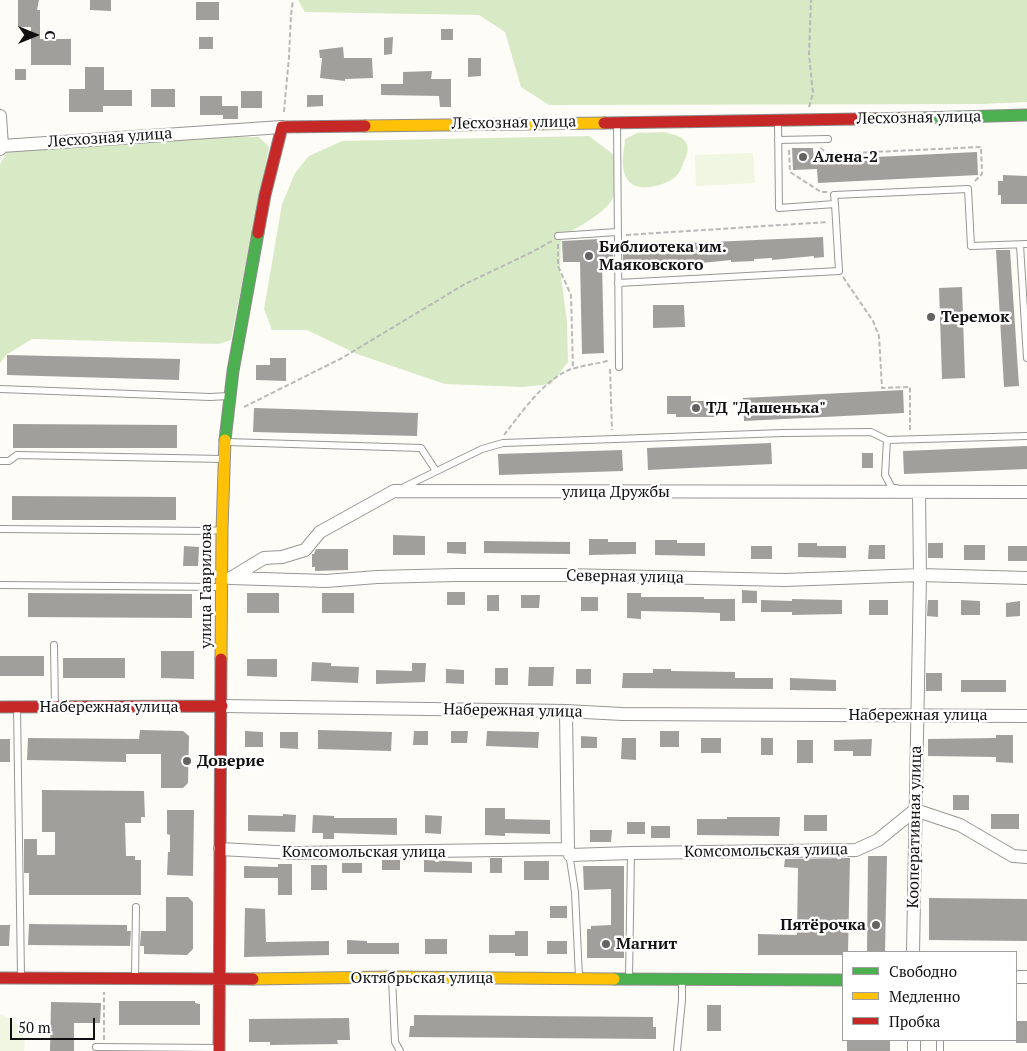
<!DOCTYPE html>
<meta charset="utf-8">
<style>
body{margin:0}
#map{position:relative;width:1027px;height:1051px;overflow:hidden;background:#fdfcf7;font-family:"PT Serif",serif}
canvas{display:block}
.legend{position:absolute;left:842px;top:951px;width:175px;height:90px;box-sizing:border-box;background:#fff;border:1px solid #a0a0a0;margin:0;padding:6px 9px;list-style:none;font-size:15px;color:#111}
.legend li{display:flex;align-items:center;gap:10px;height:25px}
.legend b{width:25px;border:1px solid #a0a0a0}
.north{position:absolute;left:10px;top:10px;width:50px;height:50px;-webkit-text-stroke:4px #fff;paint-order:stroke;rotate:90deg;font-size:14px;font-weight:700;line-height:20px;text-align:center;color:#111}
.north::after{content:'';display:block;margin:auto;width:18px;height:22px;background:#111;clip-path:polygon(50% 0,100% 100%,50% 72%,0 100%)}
.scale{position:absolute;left:10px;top:1018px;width:85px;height:22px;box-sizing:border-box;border:2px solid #111;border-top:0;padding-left:6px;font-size:15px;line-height:18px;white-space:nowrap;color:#111;-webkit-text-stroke:4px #fff;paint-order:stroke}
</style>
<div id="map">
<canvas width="1027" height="1051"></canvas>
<ul class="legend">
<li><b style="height:6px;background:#4caf50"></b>Свободно</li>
<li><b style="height:6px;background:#ffc107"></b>Медленно</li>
<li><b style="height:6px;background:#c62828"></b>Пробка</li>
</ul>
<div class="north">С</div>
<div class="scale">50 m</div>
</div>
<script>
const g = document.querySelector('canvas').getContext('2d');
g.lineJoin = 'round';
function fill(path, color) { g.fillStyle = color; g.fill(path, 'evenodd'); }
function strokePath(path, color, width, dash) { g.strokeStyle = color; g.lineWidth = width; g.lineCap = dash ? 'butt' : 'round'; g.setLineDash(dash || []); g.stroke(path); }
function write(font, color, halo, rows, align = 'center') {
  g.font = font + ' "PT Serif",serif'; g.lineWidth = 5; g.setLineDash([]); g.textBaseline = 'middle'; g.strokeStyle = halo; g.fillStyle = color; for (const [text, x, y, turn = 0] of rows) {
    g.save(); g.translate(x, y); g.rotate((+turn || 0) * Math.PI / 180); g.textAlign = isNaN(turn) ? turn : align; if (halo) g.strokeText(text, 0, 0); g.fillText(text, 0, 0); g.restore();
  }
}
fill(new Path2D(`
 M298,0H1027V102L982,104L549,105L521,87L505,32L479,15L305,12Z
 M664,132C671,134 680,135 685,141C689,146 688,153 685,159C682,166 680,174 674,178C662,187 633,194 626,177C620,165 624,151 625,139L637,133Z
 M589,136L614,155C616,167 618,183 614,195C609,212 576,228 561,237L560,270L567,321L568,362L551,384L523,387L445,384L357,354L307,330H272L264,309L282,204L295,173L309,156L342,141Z
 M29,137H259L269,147L231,340L218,344L32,339L6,355L0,363V164L7,151Z`), '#d8eac5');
fill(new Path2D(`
 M753,153L755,183L696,186L695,155Z
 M0,1015C18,1019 27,1034 24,1051H0Z`), '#f0f6e1');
fill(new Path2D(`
 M18,0H39L37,10H40V39H71V65H31V27H18Z
 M90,0H111V11L90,10Z
 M196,2H219V20H196Z
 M441,29H453V40H441Z
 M199,37H213V49H199Z
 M393,37L392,54L384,55V38Z
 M343,47L344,58H372L373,78L345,79V81L320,78L322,58H320L319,50Z
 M468,58H481V76L468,77Z
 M85,67H104V90H132V106H103V112H69V89H85Z
 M15,69H26V80H15Z
 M432,71L431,79H451V107H440L439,96L381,95V84H403V72Z
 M151,89H175V107H151Z
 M241,91H262V108H241Z
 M307,95H323V106L307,107Z
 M200,96H222V106H238V119H223V115H200Z
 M792,148H813L814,160L977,152L978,175L818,183L817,169L793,170Z
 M1003,175L1027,176V204H1001V195H998V181H1003Z
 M823,237L824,257L814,258V256L772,260V258L754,259V261L731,262V260L691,264L690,262L674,263V265L623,267V246Z
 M599,239V250L613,249V262H602L604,353L582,354L580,262H563L562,241Z
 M996,250H1010L1019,386L1004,387Z
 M962,287L965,378L942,379L939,288Z
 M653,305H684L685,327L653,328Z
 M7,355L180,359L179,380L7,375Z
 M270,358H286V381L256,380V365H270Z
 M903,390L904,413L744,421L743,398Z
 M667,396H691V401H717V417H676V414H667Z
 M254,408L418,413L417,436L253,432Z
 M13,424L177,425V448H13Z
 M771,443L772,464L648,470L647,448Z
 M1027,446V469L904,474L903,451Z
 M622,450L623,471L499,475L498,454Z
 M862,453H873V468H862Z
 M12,496L176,497V520H12Z
 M393,535L425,536V555H393Z
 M589,539H608V542H636V554L589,555Z
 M655,540H677V543H705V556L655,555Z
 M484,541L570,542V554L484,553Z
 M447,542H466V554L447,553Z
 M798,543H817V546H846V558L798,557Z
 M928,543H943V558H928Z
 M869,545H885V559H868Z
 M964,545H985V560H964Z
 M184,546L199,547L198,566H183Z
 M751,546H772V559H751Z
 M1008,546H1027V561H1008Z
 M316,549H348V570L315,571V567H312V554H314Z
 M742,590L757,591V603H742Z
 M447,592H465V605H447Z
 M28,593L192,594V618L28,617Z
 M247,593H279V613H247Z
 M322,593H354V613H322Z
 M627,593H641V597H704V599H735V621H720V613L686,612L641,611V619L627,618Z
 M487,595H499V611H487Z
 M521,595H540L539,608H521Z
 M581,597H598V611H581Z
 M792,599L842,600V614L792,615V612H761V600L792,601Z
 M869,600H888V615H869Z
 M928,600H938V617L927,616Z
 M961,600L980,601V615H961Z
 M1020,601V616L1006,617V603Z
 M161,651H194V679L161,678Z
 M0,656H44V676H0Z
 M63,658H125V678H63Z
 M247,659H277V677L247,676Z
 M312,662L331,663V666L359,667L358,683L311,681Z
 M412,663H426L425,682L376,684V670L412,671Z
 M529,667H554L553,686H528Z
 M495,668H508V685H495Z
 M446,669L464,670V684L446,683Z
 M576,669H591V684H576Z
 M653,669H671V671L735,672V678H773V689L622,688L623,673H653Z
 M926,673H942V691H926Z
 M790,678L836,680V691L790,690Z
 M961,680H1006V692H961Z
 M140,730L183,731L189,736L188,783L183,788H161V754H126V762L27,760L28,738L139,739Z
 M318,730L392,732L391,751L318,749Z
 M245,731L263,732V747H245Z
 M414,731H428V745H413Z
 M451,731H468L467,743H451Z
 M487,731L539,732L538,748L486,746Z
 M660,731H679V747H660Z
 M280,732H298V749L280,748Z
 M996,735H1013V763L996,762V757L928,756V739L996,738Z
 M581,736L597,737V748H581Z
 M622,738H636V760L621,759Z
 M701,738H721V753H701Z
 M761,738H773V755H761Z
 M0,739H10V762H0Z
 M872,739L871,756H853V751H834V740Z
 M797,740H813V763H797Z
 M42,790L144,791L145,817H141V823H125L126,856H135V860H141V895H29V873H24V839H37V855H55V832H42Z
 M953,795H969V810H953Z
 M485,808H505V819L550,820V834L505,833V836L485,835Z
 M167,810H194L193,876L167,875L168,852H170V835L167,834Z
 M283,814L296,815L295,832L248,831V815L283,816Z
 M991,814H1019V829H991Z
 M313,815L334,816V818H397V835L334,833V839H323V833H312Z
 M425,815L442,816L441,834L425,833Z
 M804,815H827V831H804Z
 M727,817H780L779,836L697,835V819H727Z
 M627,822H645V834H627Z
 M651,826H670V838H651Z
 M590,830H612L611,842H590Z
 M868,856H887L885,952H867Z
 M490,858H502V873H490Z
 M850,858L848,952H843V955H758V934L797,935L798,868L784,867L785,859Z
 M382,860H400V870H382Z
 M424,860L472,862V873L424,872Z
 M524,861H549V880H524Z
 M342,863H362V873H342Z
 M278,864H292V895H278V878H244V866L278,867Z
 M311,865H327V890H311Z
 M583,866H624V958H587V929H591V926L611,925V889L584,890Z
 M166,897H188L193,902V949L187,955L144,954V946H140L141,931H166Z
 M929,898L1027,899V941L929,940Z
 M550,906H567V918H550Z
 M245,908L265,909L266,942L329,941V955L244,957Z
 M29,924L127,925V931H131L130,946L28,945Z
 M0,925H10L9,946H0Z
 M515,931H528V956H515V953H489V935H515Z
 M425,939H447V954H425Z
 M347,940L367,941V943H399V954H347Z
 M547,941H567V954H547Z
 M119,1001H195V1003L200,1004V1025H119Z
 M51,1002L101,1003L100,1023H74V1051H50Z
 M707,1005H721V1031H707Z
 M414,1015L653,1017V1027H656V1039L409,1037L410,1026H414Z
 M349,1018L350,1040H337L338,1044L270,1045V1042H249V1019Z
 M1016,1021H1027V1043H1016Z
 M847,1040H890V1051H847Z`), '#a19f9c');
const lane = new Path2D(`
 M617,123L619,367
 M778,140L828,139
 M835,204L834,195L968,189L971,246L1027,244
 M558,236L617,232
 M1020,245L1027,358
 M618,283L839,271L835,204L779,208L778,122
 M0,389L210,397L229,396
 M227,442L421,448L436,471
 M0,461H9L17,455L223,459
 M402,488L482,449L503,443L783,433L871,432L887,440
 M896,488H892L885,475L887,440L1027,436
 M0,529L209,531L221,530
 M0,585L221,587
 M54,645L55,707
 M17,708L21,976
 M569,853L575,892L579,977
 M135,978L136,907
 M392,978L395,1042L400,1051
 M629,978L631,853
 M940,1040V1051
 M96,1047L218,1048
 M677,1051L682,1000V981`);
const street = new Path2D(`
 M0,116L2,146L0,149
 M2,146L282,127
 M230,578L326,581L377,577L456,575H565L785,580L920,575L1027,578
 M231,578L264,558L282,557L305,550L320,532L394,491L1027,492
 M222,706L566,711L622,714L1027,716
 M220,849L295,853L568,849L566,711
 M570,855L631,853L856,850L878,840L915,810L960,825L1013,856L1027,857
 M913,952L920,575L919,492
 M1016,977H1027
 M914,1040V1051`);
const fast = new Path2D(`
 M921,118L1027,115
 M225,440L233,371L258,233
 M614,979L843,980`);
const slow = new Path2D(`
 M365,126L604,123
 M221,659L222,530L225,440
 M253,979L392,977L614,979`);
const jam = new Path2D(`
 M604,123L921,118
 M258,233L265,195L282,127L365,126
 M0,707L222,706
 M0,978L253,979
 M219,1051L221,659`);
strokePath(lane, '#979795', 8);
strokePath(street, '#979795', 14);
strokePath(fast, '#8e8d8b', 13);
strokePath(slow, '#8e8d8b', 13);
strokePath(jam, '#8e8d8b', 13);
strokePath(new Path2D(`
 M809,107L813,93L809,55L811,0
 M284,112L289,57L291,15L293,0
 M820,148L829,154L981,147L982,174L973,183
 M789,150L790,172L821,192H827
 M626,235L828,222
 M558,244V266L571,295L573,369
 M843,277L873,321L879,336L882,388L910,387V431
 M610,369L612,430
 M244,407L342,358L465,284L530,253L552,241
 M504,435C521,413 544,380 569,370C583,365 598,364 610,360
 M104,1040V992`), '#b9b9b8', 2, [5, 2.5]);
strokePath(lane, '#fffffe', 6);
strokePath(street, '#fffffe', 12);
strokePath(fast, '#4caf50', 11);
strokePath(slow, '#ffc107', 11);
strokePath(jam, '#c62828', 11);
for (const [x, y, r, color] of [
 [803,157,5,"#646362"],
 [589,256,5,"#646362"],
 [931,317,5,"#646362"],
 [696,408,5,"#646362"],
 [187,761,5,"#646362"],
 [876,925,5,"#646362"],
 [606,944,5,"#646362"]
]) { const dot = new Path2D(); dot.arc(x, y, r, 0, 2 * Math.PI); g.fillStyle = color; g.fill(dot); strokePath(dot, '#fff', 2); }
write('16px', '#111', '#fff', [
 ["Лесхозная улица",919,118,-1],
 ["Лесхозная улица",514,123,-1],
 ["Лесхозная улица",110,138,-4],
 ["улица Дружбы",616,492],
 ["Северная улица",625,577,1],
 ["улица Гаврилова",206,586,-90],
 ["Набережная улица",109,707],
 ["Набережная улица",513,711,1],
 ["Набережная улица",918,715],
 ["Кооперативная улица",915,827,-89],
 ["Комсомольская улица",766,851,-1],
 ["Комсомольская улица",364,852],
 ["Октябрьская улица",422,978]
]);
write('bold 16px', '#111', '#fff', [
 ["Алена-2",813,157],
 ["Библиотека им.",599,247],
 ["Маяковского",599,265],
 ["Теремок",941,317],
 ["ТД \"Дашенька\"",706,408],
 ["Доверие",197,761],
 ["Пятёрочка",866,925,"right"],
 ["Магнит",616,944]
], 'left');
</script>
